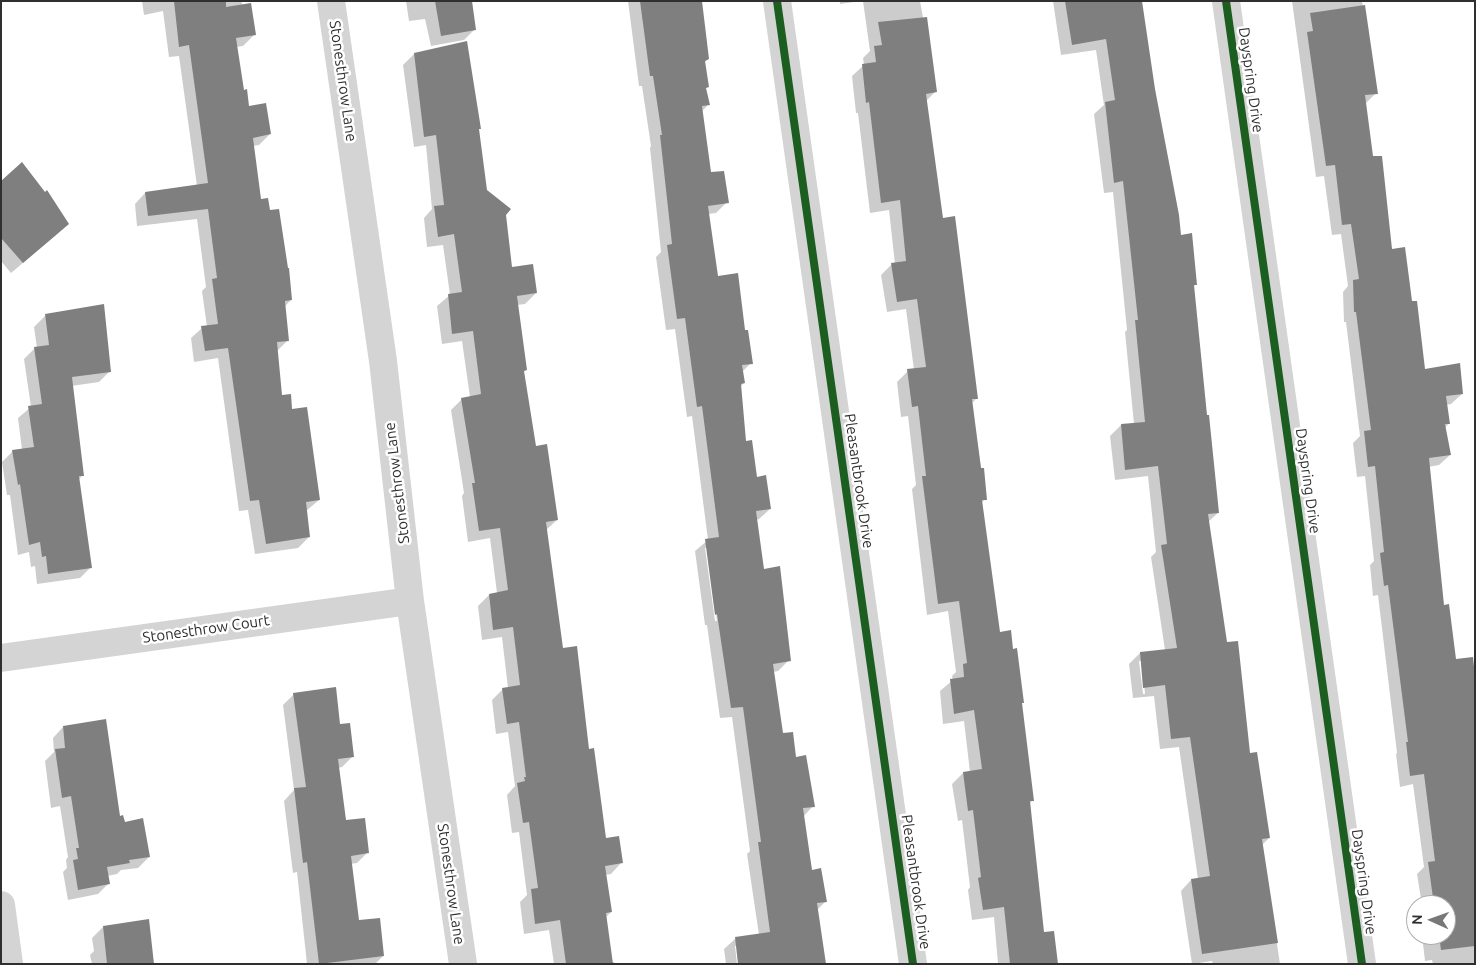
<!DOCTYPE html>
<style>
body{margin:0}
#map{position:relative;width:1476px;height:965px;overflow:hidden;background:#fff;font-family:Ubuntu,sans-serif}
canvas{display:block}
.frame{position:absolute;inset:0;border:2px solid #2f2f2f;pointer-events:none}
.north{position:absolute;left:1406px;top:895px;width:50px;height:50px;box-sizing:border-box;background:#fff;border:1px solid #acacac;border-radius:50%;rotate:272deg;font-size:14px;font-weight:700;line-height:20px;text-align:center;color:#2f2f2f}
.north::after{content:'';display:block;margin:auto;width:18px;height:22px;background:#787878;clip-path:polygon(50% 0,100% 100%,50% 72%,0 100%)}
</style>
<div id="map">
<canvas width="1476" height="965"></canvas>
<div class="frame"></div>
<div class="north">N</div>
</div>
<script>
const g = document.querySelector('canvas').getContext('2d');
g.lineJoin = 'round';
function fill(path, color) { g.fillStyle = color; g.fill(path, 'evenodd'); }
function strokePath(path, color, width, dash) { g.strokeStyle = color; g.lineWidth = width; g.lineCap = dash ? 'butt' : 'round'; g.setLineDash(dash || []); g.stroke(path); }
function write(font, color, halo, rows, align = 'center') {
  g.font = font + ' Ubuntu,sans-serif'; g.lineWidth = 5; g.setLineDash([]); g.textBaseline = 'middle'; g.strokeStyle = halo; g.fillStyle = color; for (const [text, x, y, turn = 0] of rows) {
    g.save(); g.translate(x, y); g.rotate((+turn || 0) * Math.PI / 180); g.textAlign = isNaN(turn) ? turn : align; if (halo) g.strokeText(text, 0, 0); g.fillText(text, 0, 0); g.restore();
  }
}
fill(new Path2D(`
 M142,1H241L254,35L243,46L236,47L243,92L248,107L270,134L259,145L253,146L260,200L291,300L284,307L288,340L277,351L281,396L291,410L319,500L306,511L309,537L298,548L255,554L248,510L239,511L218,358L194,362L191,338L202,328L207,327L202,291L206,287L197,219L137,226L135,204L145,193L197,186L179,56L169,57L163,11L144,15Z
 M406,1H471L475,29L464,40L431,46L425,19L409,21Z
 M628,1H685L708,59L704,63L705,89L708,105L702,111L710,174L727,202L716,213L708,214L717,277L744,331L751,363L742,372L744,383L740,387L745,442L756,479L770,509L759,519L756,520L763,571L789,660L778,671L773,672L782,734L795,758L813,806L803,817L811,871L826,901L817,910L824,964L737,946H735L737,964H726L724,949L735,939L759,935L747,854L750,851L732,717L720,718L707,625H705L695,551L708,540L692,416L687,417L675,329L666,330L656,257L661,252L650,148L651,146L642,86H639ZM705,548H707L717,621H715Z
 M840,1H861L840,4Z
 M863,1H920L936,91L925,102L942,219L977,398L971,404L986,499L981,503L999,633L1012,651L1023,702L1020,705L1033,800L1029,804L1043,934L1057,964H998L994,917L972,920L968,890L970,887L962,820L958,821L952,784L963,773L970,772L964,721L943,724L940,691L953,680L952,676L956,672L948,611L927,615L912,489L916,485L908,416L901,417L897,382L908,371L914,370L906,309L887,312L881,275L892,264H895L889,210L870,213L858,113H856L852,76L864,65L863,58L870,51Z
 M1053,1H1141L1154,89L1180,236L1196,284L1193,287L1206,416L1218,513L1208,522L1226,643L1249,754L1269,838L1262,845L1280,964H1213L1212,961L1192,964L1181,891L1191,880L1198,879L1179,747L1160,749L1154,696L1133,698L1129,664L1140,653L1165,650L1151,557L1156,552L1148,476L1115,480L1110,436L1121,425L1134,424L1125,332L1127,330L1113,192L1104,193L1094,114L1104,105L1096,50L1061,55ZM1139,661H1142L1145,694H1143Z
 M1292,1H1362L1376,93L1365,104L1372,157L1391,250L1411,303L1424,370L1462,394L1451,404L1446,405L1449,423L1445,428L1450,455L1439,465L1428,467L1442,606L1454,661L1475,689V964H1433L1432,960L1425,961L1422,935H1446V905H1422L1417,874L1424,867L1413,784L1400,787L1396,754L1397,753L1378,595L1373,596L1370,565L1374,561L1365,476L1357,477L1353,443L1360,436L1346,322H1344L1343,292L1348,286L1341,234L1332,235L1324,176L1316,177Z
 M414,54L477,130L486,191L504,215L511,268L536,293L525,304L517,305L526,370L523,372L535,448L557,520L546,530L562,649L588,750L605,839L621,863L611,874L605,875L611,912L606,917L612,962H614V964H554L549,930L524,934L520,902L527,895L519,832L512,833L507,795L515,786L508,732L496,734L492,700L503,689L508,688L502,637L482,640L478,606L489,595L497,593L490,538L468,542L462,496L464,493L451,410L462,399L470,397L462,341L442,344L437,306L450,295L443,245L427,247L424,218L432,209L426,145L414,147L403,65Z
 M1,182L56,235L11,273L1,261Z
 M45,316L110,371L99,382L71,386L83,475L78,480L91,567L80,578L37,584L35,566L31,567L29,552L18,555L10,495H7L2,462L13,451L22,450L18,418L31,407L24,359L35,348H37L34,327Z
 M294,694L339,726L353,756L342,767L338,768L345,821L368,852L357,863L350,864L358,922L383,956L375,964H307L297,872L293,873L284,801L294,790L283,705Z
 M63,727L119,817L149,857L138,868L121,870L117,874L107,876L109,883L98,894L68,900L63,872L67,868L66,860L68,857L60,806L51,808L45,761L54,752L53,738Z
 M103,927L153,964H92L90,955L94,951L92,938Z`), '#0003');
fill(new Path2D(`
 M174,1H226V7L251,3L256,35L236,38L244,90L247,89L249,106L266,103L271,134L253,138L261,199L268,198L270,210L279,209L288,268H289L292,300L285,301L289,341L277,342L282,395L291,394L292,409L307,407L320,500L306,502L310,537L266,544L259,500L250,501L228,348L205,351L201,326L218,324L212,279L217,278L208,209L148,216L145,192L208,183L189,45L179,47Z
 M435,1H472L476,30L441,36Z
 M640,1H702L709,59L705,61L709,87L706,88L710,105L702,106L711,172L724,171L729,203L708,206L718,276L738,273L745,330H748L753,364L742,365L745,383L741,384L746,441L752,440L757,477L766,475L771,509L756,511L764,569L780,566L791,661L773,664L783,733L793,732L796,757L806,755L815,807L803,808L812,870L821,868L827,902L817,903L826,964H738L735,937L770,932L758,842H761L743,707L731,708L717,614L715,615L705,539L719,537L702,406L697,407L685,318L677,319L667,245L672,244L660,135H662L653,76H650Z
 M1065,1H1142L1155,89L1179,215L1181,235L1192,233L1197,285H1194L1207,415H1209L1219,513L1208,514L1227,642L1238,641L1250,753L1257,752L1270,838L1262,839L1278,943L1202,954L1191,879L1210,876L1190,737L1171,739L1165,685L1143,688L1140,652L1177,648L1161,545L1167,544L1158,466L1125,470L1121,424L1145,422L1135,320H1138L1123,181L1114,183L1105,102L1115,100L1106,39L1072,45Z
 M1365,5L1378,94L1365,95L1373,156H1382L1392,249L1405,247L1412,301H1417L1425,369L1460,363L1463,394L1446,396L1450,424H1445L1451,455L1429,458L1444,605L1449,604L1456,659L1473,657L1475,676V946L1441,950L1439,935H1446V905H1434L1428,862L1435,861L1424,774L1410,776L1406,742H1408L1388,585L1384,586L1380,553L1384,552L1375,466L1368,467L1364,431L1371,430L1356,312H1354L1353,280L1359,279L1351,224L1342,225L1335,165L1326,166L1307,32L1313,31L1310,13Z
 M927,17L937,92L926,94L943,218L955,216L978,399H972L981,468H984L987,500H982L1000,632L1011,630L1013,649L1017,648L1024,703H1022L1034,801H1030L1044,932L1054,931L1058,964H1010L1004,907L983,910L978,878L981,877L973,810L968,811L963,772L982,769L974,710L954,714L950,679L964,677L963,664L967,663L959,601L938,604L922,476H926L918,406L912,407L907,369L926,367L917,299L897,302L891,263L906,261L900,200L881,203L869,102L866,103L862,64L876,62L874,46L882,45L878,22Z
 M467,41L481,129H479L487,190L511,209L506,215L512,267L533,264L537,293L517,296L527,370L524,371L536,446L547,444L558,520L546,522L563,648L577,646L589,749L594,748L606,838L619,836L623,863L605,866L612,912L606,913L613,964H566L560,920L535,924L531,889L538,888L529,822L523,823L517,783L525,781L524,777H526L519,722L507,724L502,688L520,685L513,627L493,630L489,594L508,590L500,528L479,531L472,483H475L461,398L481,394L473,331L452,334L448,294L462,292L454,234L438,237L434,206L444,205L436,135L424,137L414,53Z
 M22,162L45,192L47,190L69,224L23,263L1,238V181Z
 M104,304L111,372L72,377L84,476H79L92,568L48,574L46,556L42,557L40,542L29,545L20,484L18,485L12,450L34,447L28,406L42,404L34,347L49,345L45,314Z
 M336,687L340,724L350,723L354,757L338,759L346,820L365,818L369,853L351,856L359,920L380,918L384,956L319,964L307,862L303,863L294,788L306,787L293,693Z
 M106,719L120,816L123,815L125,822L143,818L150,857L129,860L130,863L107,867L110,884L78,890L73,860L78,859L76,848H79L71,796L62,798L55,749L65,748L63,726Z
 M149,919L154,964H107L103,926Z`), '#7f7f7f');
strokePath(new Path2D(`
 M331,1L383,361L410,601L463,964
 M777,1L913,964
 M1226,1L1362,964
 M1,658L410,601
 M1,905L9,964`), '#d4d4d4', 28);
strokePath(new Path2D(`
 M777,1L913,964
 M1226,1L1362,964`), '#1b5e20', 8);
write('15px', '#2f2f2f', '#fff', [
 ["Dayspring Drive",1251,80,82],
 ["Stonesthrow Lane",343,81,82],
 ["Pleasantbrook Drive",859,481,82],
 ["Dayspring Drive",1308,481,82],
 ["Stonesthrow Lane",397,483,-97],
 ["Stonesthrow Court",206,629,-8],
 ["Pleasantbrook Drive",916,882,82],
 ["Dayspring Drive",1364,882,82],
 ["Stonesthrow Lane",451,884,82]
]);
</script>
